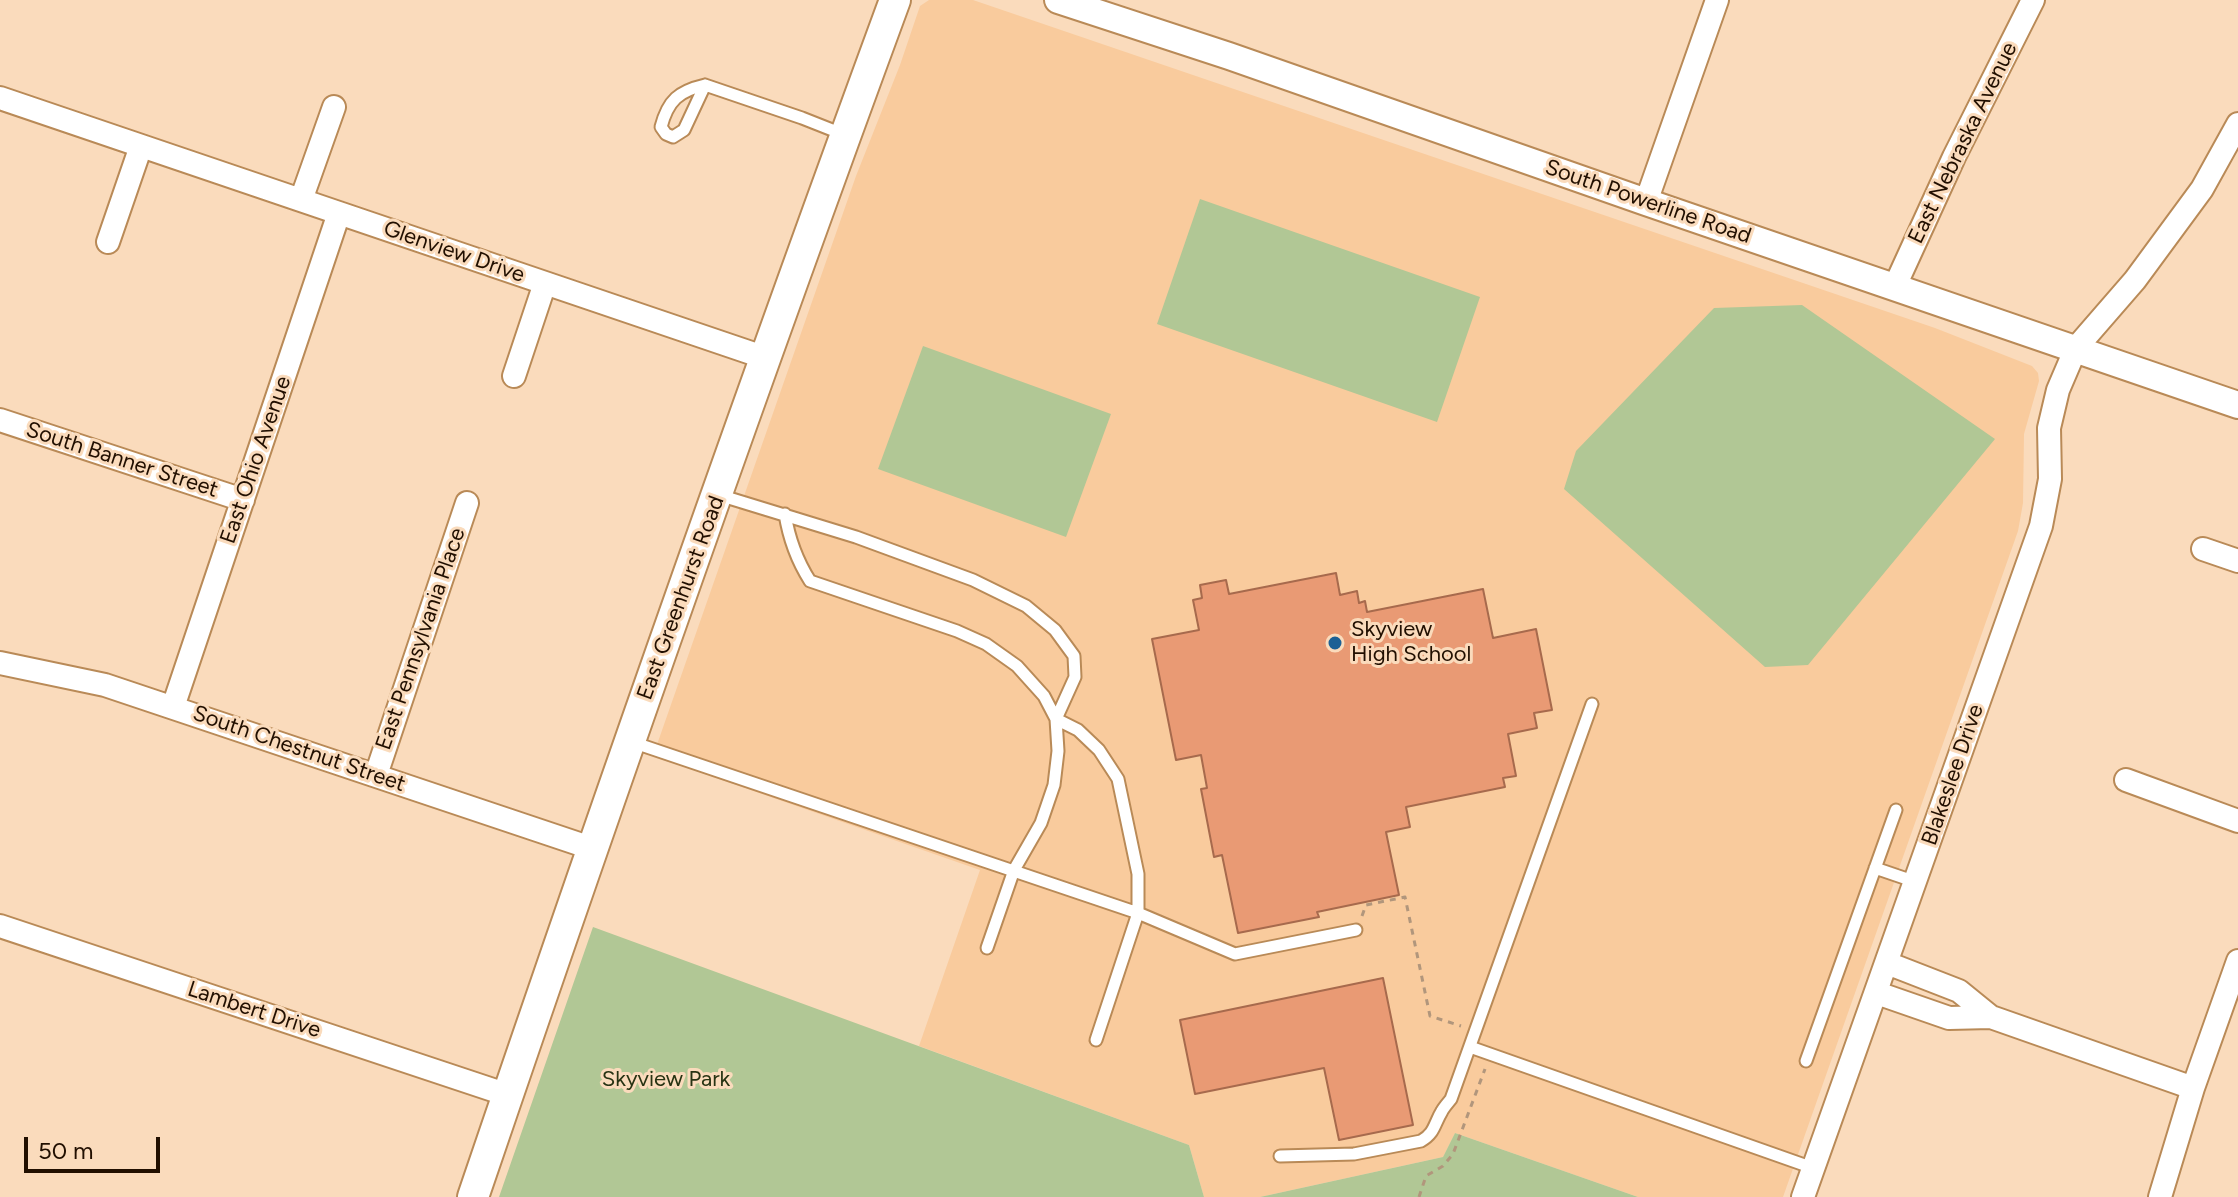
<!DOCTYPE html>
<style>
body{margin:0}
#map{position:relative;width:2238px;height:1197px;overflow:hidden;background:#fadbbc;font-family:Figtree,sans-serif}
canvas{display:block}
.scale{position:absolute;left:24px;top:1137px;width:136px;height:36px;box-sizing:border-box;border:4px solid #210f00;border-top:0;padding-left:10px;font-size:24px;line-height:28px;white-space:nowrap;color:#210f00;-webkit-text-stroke:6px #fadbbc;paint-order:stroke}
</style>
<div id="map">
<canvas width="2238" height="1197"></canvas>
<div class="scale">50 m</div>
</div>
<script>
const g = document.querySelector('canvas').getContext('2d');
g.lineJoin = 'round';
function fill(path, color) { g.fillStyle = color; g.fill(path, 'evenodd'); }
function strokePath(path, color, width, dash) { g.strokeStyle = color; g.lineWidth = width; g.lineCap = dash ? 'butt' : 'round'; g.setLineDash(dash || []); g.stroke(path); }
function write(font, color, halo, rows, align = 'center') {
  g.font = font + ' Figtree,sans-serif'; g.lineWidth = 6; g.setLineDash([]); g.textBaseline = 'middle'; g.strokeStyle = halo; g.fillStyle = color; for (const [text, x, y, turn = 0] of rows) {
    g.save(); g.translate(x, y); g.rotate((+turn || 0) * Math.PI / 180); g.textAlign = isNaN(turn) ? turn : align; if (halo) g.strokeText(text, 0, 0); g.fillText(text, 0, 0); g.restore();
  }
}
fill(new Path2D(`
 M929,0H973L1935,328L2032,366L2038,373L2039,381L2024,434L2023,503L2018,531L1783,1197H1638L1455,1133L1443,1157L1260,1197H1204L1189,1145L919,1046L980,870L653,756L856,176L900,65L920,6Z`), '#f9cb9d');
fill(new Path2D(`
 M1200,199L1480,297L1437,422L1157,324Z
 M1802,305L1995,439L1808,665L1765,667L1564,489L1576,451L1714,308Z
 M923,346L1111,414L1066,537L878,469Z
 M593,927L1189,1145L1204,1197H499Z
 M1455,1133L1638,1197H1260L1443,1157Z`), '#b1c795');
const building = new Path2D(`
 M1336,573L1340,595L1357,591L1359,603L1365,601L1367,612L1483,589L1493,638L1536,629L1552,710L1534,713L1537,728L1508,734L1516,776L1503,778L1505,787L1406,807L1410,827L1386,832L1399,895L1317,912L1319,917L1238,933L1222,855L1214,857L1201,789L1207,788L1201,755L1176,760L1152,639L1199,630L1193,600L1202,598L1200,585L1226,580L1229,594Z
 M1383,978L1413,1125L1339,1140L1324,1068L1195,1094L1180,1020Z`);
fill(building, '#e99a74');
strokePath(building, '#a76a4d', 2);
const service = new Path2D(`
 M705,85L802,118L845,135
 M705,85L684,130L673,137L666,134L661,127C668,100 679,91 705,85Z
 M719,495L856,537L973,580L1026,606L1055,630L1074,656L1075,677L1056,719
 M785,514C789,539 796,559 810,581L957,631L986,644L1017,666L1044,696L1056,719
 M632,742L1138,913L1235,954L1356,930
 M1875,868L1916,882
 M987,948L1014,870L1041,823L1054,785L1058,751L1056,719L1078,730L1099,750L1118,779L1138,874V913L1096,1040
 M1470,1047L1813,1168
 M1806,1061L1896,810
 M1280,1156L1354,1154L1421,1141C1435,1133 1434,1124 1442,1111C1444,1107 1448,1103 1451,1099L1592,704`);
const minor = new Path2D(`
 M0,98L766,358
 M301,200L334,107
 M1646,202L1717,0
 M108,242L141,146
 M1895,286L1954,157L2033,0
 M514,376L545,283
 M0,420L243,500
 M2203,549L2238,561
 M0,663L105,685L594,849
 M173,707L339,213
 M376,775L467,503
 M2126,780L2238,821
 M0,926L508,1095
 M1877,993L1949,1018L1991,1017L1959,991L1887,963
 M1991,1017L2193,1088
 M1803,1197L2041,526L2050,479L2049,428L2058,390L2076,348L2135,280L2202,189L2238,124
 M2160,1197L2193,1088L2238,961`);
const tertiary = new Path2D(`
 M1058,0L1229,56L1646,202L2238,405`);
const secondary = new Path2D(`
 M473,1197C609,797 749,397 895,0`);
strokePath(service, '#b98a57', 15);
strokePath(minor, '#b98a57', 26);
strokePath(tertiary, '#b98a57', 30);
strokePath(secondary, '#b98a57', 34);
strokePath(new Path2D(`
 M1362,916L1366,905L1405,897L1430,1016L1461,1026
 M1419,1197L1426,1176L1443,1166L1453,1154L1485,1069`), '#b1967c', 3, [6, 6]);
strokePath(service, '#fff', 11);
strokePath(minor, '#fff', 22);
strokePath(tertiary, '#fff', 26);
strokePath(secondary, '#fff', 30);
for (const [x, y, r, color] of [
 [1335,643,8,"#1c6095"]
]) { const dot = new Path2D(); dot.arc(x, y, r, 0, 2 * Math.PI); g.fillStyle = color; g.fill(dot); strokePath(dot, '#fadbbc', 3); }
write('22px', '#210f00', '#fadbbc', [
 ["East Nebraska Avenue",1963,143,-64],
 ["South Powerline Road",1648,202,19],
 ["Glenview Drive",454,252,19],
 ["South Banner Street",122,460,18],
 ["East Ohio Avenue",256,460,-71],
 ["East Greenhurst Road",681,598,-70],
 ["East Pennsylvania Place",421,639,-71],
 ["South Chestnut Street",299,749,19],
 ["Blakeslee Drive",1953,775,-71],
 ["Lambert Drive",254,1010,18]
]);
write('22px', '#210f00', '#fadbbc', [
 ["Skyview",1351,630],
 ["High School",1351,655]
], 'left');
write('22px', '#273313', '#fadbbc', [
 ["Skyview Park",666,1080]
]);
</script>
